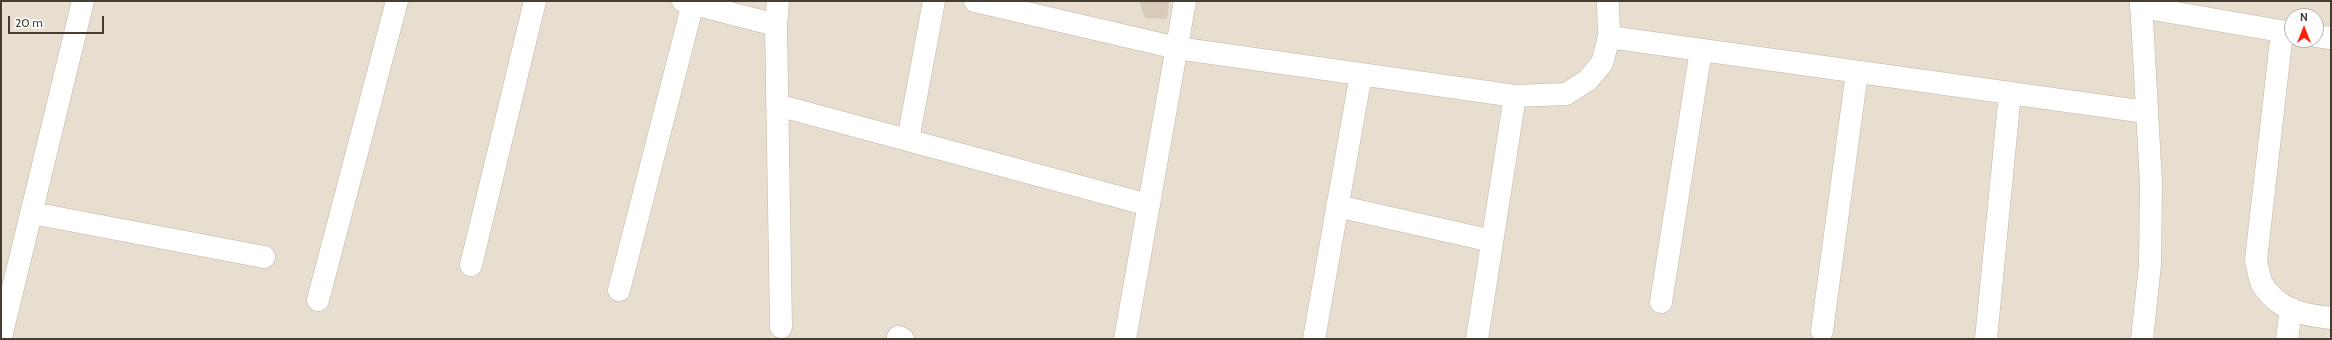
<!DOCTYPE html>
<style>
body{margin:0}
#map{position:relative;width:2332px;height:340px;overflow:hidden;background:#f3ece1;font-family:Cabin,sans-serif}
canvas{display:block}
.frame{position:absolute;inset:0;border:2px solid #453c32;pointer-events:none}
.north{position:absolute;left:2284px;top:8px;width:40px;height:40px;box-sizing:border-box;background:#fff;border:1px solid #b5b1ad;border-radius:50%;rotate:0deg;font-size:11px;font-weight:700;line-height:16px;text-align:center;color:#453c32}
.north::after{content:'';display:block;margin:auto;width:14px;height:18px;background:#ff210c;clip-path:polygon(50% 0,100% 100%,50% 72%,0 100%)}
.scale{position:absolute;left:8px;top:16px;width:96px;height:18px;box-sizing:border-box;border:2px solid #453c32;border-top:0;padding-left:5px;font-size:12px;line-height:14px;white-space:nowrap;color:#453c32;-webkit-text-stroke:3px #fff;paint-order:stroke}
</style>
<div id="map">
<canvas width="2332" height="340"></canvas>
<div class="frame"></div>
<div class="north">N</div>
<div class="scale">20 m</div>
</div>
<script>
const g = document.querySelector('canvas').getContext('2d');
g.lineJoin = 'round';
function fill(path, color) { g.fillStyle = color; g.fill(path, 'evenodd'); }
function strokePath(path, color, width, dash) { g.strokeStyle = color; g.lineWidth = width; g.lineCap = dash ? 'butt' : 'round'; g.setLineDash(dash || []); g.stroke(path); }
fill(new Path2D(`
 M1,1H2331V339H1ZM2292,16H2316V40H2292Z`), '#e7decf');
fill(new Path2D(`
 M1139,1H1169L1167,19L1145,18Z`), '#d8cab9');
const minor = new Path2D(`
 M683,1L776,25
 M778,1L776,25L781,327
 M975,1L1177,48L1515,96L1566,94L1588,80L1602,63L1609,37L1608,1
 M2141,1L2151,183L2150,265L2142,339
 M2141,7L2292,33
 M2282,32L2256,260C2258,267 2259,278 2262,284C2278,310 2303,315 2331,318
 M2316,36L2331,38
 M1609,37L2146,112
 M777,105L1149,205
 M908,140L934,1
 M1337,206L1492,241
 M32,213L264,257
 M471,265L535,1
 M619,290L693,3
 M318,300L397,1
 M1661,302L1701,50
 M1822,331L1857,72
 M1,337L83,1
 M898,337L903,339
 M1125,339L1185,1
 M1314,339L1361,74
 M1477,339L1515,96
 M1986,339L2010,93
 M2287,339L2291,309`);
strokePath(minor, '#c2b6a6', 23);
strokePath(minor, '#fff', 22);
</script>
